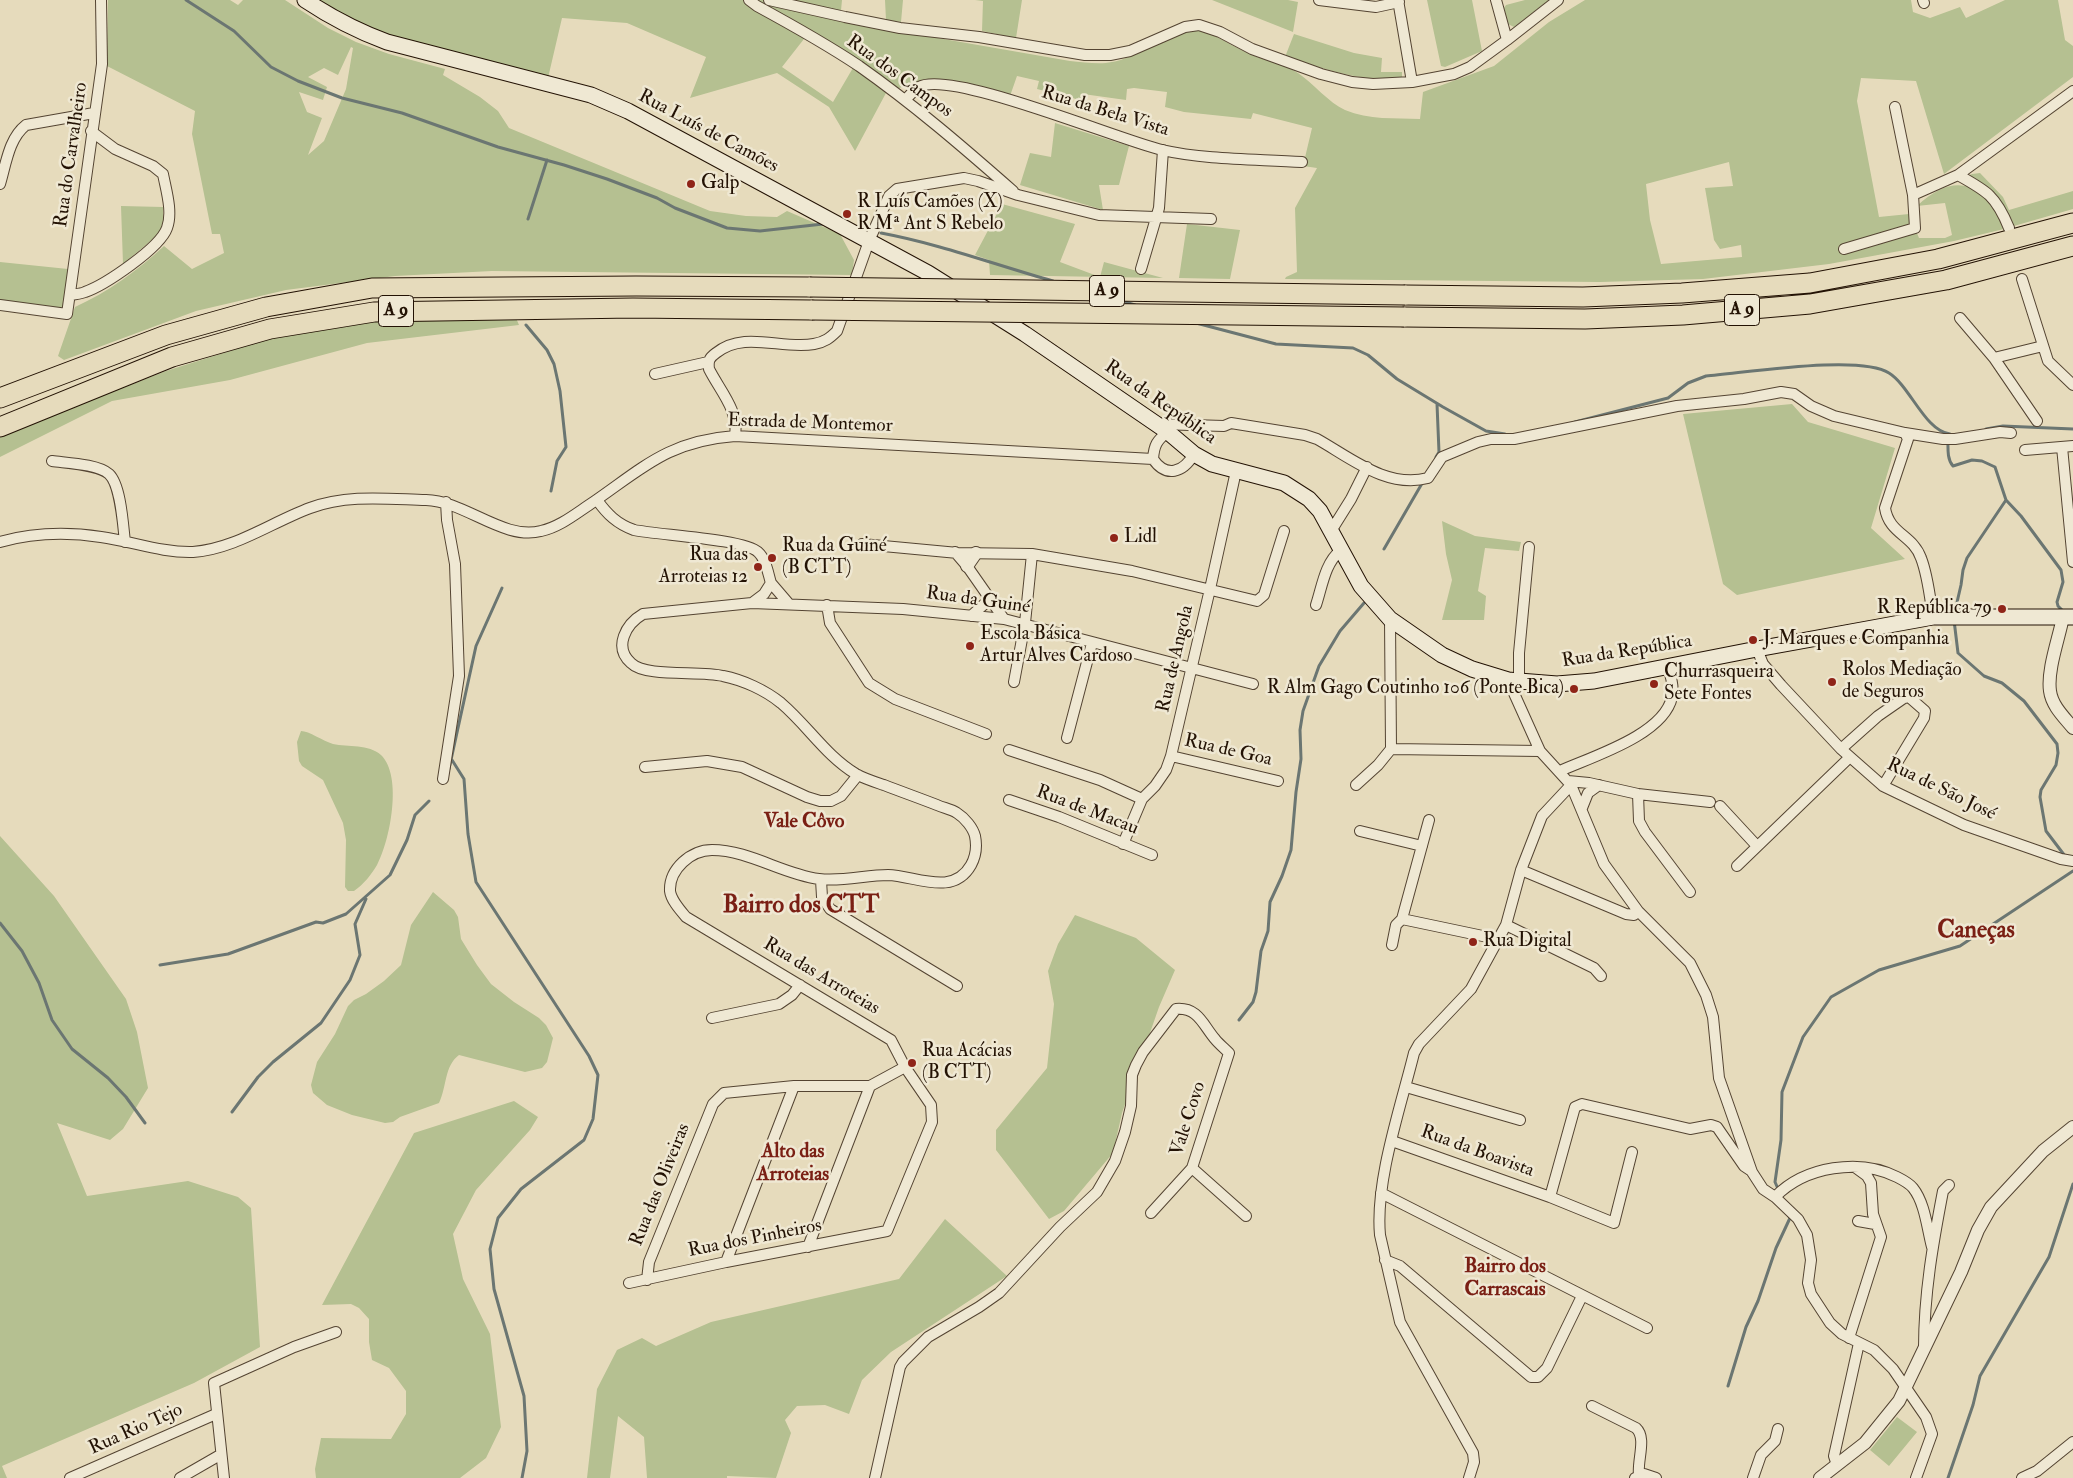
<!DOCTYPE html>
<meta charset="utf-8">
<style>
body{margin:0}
canvas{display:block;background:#e6dbbc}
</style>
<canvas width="2073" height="1478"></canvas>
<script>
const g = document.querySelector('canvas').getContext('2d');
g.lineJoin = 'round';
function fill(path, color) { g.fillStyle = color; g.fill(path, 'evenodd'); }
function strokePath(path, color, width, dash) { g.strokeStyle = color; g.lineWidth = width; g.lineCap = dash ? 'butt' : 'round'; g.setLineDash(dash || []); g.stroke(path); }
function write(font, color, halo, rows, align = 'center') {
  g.font = font + ' "IM FELL Double Pica",serif'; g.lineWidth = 5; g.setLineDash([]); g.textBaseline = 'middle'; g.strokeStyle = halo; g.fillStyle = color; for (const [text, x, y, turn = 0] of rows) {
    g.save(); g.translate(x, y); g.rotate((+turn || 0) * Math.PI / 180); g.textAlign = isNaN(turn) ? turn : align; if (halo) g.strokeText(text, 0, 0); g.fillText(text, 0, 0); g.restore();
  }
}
fill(new Path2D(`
 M108,0H230L238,5L243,0H285L328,28L356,42L389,54L445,69L443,75L480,97L498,111L509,128L710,211L746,216L777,217L787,211L840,234L854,260L852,275L492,271L395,276L286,290L196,311L64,360L58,356L75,307C108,292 137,271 164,246L192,269L224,253L220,234H212L192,134L195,111L107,66ZM351,47L353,48L346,89L324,141L308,155L322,118L307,112L299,92L323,100L327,87L308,77L324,68L338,75Z
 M315,0H842L840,21L1070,61C1084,62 1099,65 1112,62C1133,59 1183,28 1197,30C1216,34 1233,47 1252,55C1266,61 1285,64 1298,73C1313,83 1329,103 1345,110C1369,120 1395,118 1420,119L1423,92L1494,66L1549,22L1585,0H1911L1913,12L1930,18L1960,7L1966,18L2005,0H2058L2065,40L2073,46V77L1944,174L1916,81L1861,78L1857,101L1879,217L1909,214L1919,238H1945L1952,235L1945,203L1917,206C1956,169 1986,184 2004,229L1954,241L1829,264L1703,279L1600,282L1285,279L1286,277L1297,272L1295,208L1317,168L1303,166L1312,128L1253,113L1251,119L1184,112L1165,107L1167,92L1134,88L1127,89L1126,100L1083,94L1080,100L1037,89L1039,81L1017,76L1010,96L933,80L913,83L886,93L855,151L829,107L777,73L690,98L706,57L627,23L562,18L548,78L393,37L362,25ZM811,30L857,61L833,102L782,67ZM1729,162L1733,186L1705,188L1714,240L1720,249L1741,245L1742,257L1661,264L1650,220L1646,184Z
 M885,0H903L901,22L886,20Z
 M975,0H1022L1016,38L982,31L983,1Z
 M1212,0H1288L1298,2L1293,32Z
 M1427,0H1472L1482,51L1445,67L1441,66Z
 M1525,0H1549L1514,27L1508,24L1504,8L1506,5Z
 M1294,34L1354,53L1382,58L1381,72H1402V79C1361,82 1324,69 1285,57Z
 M1055,123L1129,146L1119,185H1099L1103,210L1020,185L1030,153L1051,157Z
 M1980,173L2003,197L2009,210L2073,191V209L2014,226C1998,198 1999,190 1967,176L1972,174Z
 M1002,204L1075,224L1060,262L1100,277L1104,262L1163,278L990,275L989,260L975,255Z
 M121,206L163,207V222L159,234L123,264Z
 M1187,224L1240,230L1230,279L1179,278Z
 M0,262L68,269L64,305L61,309L0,300Z
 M516,318L519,325L367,343L230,380L112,401L0,457V436L166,371L284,334L375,319Z
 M1792,404L1808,422L1895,448L1871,528L1905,559L1737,595L1723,584L1683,414Z
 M1442,521L1475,536L1521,542L1519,551L1485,548L1478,591L1486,596L1484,620H1442L1452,580L1446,554Z
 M301,731C309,731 323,741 333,744C348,747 369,744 381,755C403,776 390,841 377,865C371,875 364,884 354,891H348L345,887L346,840L343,823L323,780L302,766L299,761L297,742Z
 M0,836L54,896L126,999L137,1032L148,1088L123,1129L110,1140L57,1123L87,1196L188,1181L238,1197L251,1208L260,1347L194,1383L2,1466L7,1478H0Z
 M433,892L454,910L458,917L461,939L477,965L491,984L514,1002L539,1018L546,1025L553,1038L547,1062L542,1068L525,1072L459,1055C444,1066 447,1087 439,1103L400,1117L393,1122L385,1123L352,1115L327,1105L313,1093L311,1085L317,1062L335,1034L348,1006L354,1000L366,994L384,981L401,965L411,925Z
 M1075,915L1136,938L1175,970L1159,1007L1122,1113L1113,1153L1064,1211L1049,1219L996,1150V1130L1047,1068L1054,1004L1048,971L1058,944Z
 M514,1101L538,1117L530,1130L476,1190L453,1234L463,1279L490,1334L501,1427L486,1458L460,1478H316L315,1469L321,1438L391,1439L406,1414V1391L389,1368L372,1360L369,1342V1319L359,1308L351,1304L322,1305L414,1133Z
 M945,1219L1007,1276L891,1352L862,1380L849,1414L825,1405L797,1406L785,1420L791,1433L776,1478L727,1476V1478H647L644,1437L618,1416L610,1478H587L597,1389L617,1350L642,1338L656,1346L711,1322L899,1279Z
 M1897,1417L1917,1432L1889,1466L1870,1450Z`), '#b5c091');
strokePath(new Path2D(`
 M186,0L234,31L271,67L298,81L342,98L402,113L498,147L564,165L607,179L657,198L675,208L727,228L760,231L823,224
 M528,219L547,160
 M881,233C940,244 996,265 1053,281
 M1115,299L1135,305
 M1196,323L1276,344L1353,348L1368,355L1397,379L1443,407L1486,431L1505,434
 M526,325L547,350L554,364L560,391L566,447L557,461L551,491
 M1575,422L1668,398L1688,383L1706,376C1745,373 1860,354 1889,373C1910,386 1925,431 1950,434
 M1986,429L2003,426L2073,429
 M1948,440C1948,449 1947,459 1953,466L1972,460L1982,461L1995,467L2006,500L2021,516L2061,570L2063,582L2057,602L2058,606L2064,612
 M1436,457L1439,452L1437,404
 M1384,549L1424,480
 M1955,611L1961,585L1963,570L1967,558L2006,500
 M1954,620L1958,653L1984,676L2002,683L2024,701L2057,744L2058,753L2056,765L2041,790L2040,797L2046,831L2065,856
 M452,760L464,779L468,834L476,882L589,1056L598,1075L593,1119L584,1140L521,1189L498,1218L490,1249L494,1289L524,1396L527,1451L522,1478
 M449,769L476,646L502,588
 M0,923L22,951L39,983L52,1020L72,1049L108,1078L126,1097L145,1123
 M160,965L228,954L316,922L323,923L346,914L390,875L407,840L415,815L429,801
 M1239,1020L1253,1002L1256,992L1261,951L1268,931L1270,902L1282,876L1291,850L1296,792L1301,759L1300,730L1303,711L1319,666L1340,631L1364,603
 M232,1112L258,1077L273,1062L321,1023L350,980L360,955L355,924L366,899
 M1779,1191L1775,1182L1781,1140L1782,1092L1803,1037L1831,997L1879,970L1960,946L2073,871
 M1728,1386L1746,1327L1758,1301L1776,1248L1790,1218L1788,1215
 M1948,1478L1973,1405L1980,1376L2049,1257L2073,1184`), '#6b7672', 3);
const minor = new Path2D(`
 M749,0L757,6C792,25 826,44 859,66C913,104 963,147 1013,191
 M769,0L845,17L900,28L979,37L1085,55H1110L1130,51L1185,27L1199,25L1220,32L1252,49L1321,74L1352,82L1373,84L1412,82L1454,74L1470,67L1507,40L1558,0
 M1319,0L1376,7L1399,2
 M1398,0L1412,82
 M1496,0L1507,40
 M1923,0L1924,3
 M905,100C909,96 914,90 919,87C950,69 1119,140 1162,150C1206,160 1257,159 1302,162
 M1958,175C1987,191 1996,196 2009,228
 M0,184C6,164 9,138 26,125L94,113
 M1913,195L1958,175L2073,91
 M1844,249L1915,228L1913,195L1895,107
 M1141,269L1159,208L1163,150
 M2022,279L2048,361L2073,385
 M70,295C75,294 81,294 85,292C105,285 160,248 167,228C173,212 166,190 163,174L153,166L115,149L91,131
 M0,305L67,314L102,64L101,0
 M1960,318L1994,358L2043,346
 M1994,358L2037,421
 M655,374L708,362
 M1158,424L1224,426L1231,423L1305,435L1317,439C1351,458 1387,489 1428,478L1442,457L1478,442L1491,439H1514L1677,406L1744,399L1781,392L1794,394L1811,406L1834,416L1905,433L1943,439H1955L2000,432L2011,433
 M1168,432C1157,440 1154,445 1153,459C1166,478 1183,473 1194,454
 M1905,433L1908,439L1885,508C1889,534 1913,535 1921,558C1928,576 1930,598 1933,617
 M735,436C739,410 720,391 709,369C708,361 709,358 716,353C744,330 782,350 814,344C825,342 830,338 837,331L869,241L889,196L897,189L964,178L978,181L1018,195L1099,215L1211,219
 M2062,447L2073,562
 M2025,450L2073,446
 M52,461C66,463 98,464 109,474C121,485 123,526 125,542
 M597,500C607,514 617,524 634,530C658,535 744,539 758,552C766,559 768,573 771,583L764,594L752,603L643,614C626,624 613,647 631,663C646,678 700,670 723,676C743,680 765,690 781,703C808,726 826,756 856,774C865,779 875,782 884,785C902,792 919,798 937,805C943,808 951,809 957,813C965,818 973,828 975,836C977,846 976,856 971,865C953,897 916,876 888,875C866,875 842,882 819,879C782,874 749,850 712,850C691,850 669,869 670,891C671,900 680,910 686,917L891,1040L905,1067L931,1105L932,1122L887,1231L726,1262L629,1283
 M1331,531L1351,499L1367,467
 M0,542C32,533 68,532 101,537C131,541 162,553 193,552C235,549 272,522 310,508C347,494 388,499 426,500C465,501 504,541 541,531C559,527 574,515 589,505C642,469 667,441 735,436L1153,459
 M862,544L958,553L1032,554L1132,571L1257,601L1264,595L1284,531
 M955,552L967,566L1004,619
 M771,583L789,604
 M752,603L903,609L1004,619L1253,684
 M827,605L830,623L869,683L895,699L986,734
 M1316,605C1322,587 1325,563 1340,551
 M971,616L990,599
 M1757,649L1763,664L1781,685L1841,749L1883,786L1964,825L2061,859L2073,861
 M1508,680L1540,751L1571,785L1604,864L1638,911L1690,963L1706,995L1713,1017L1719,1078L1752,1172L1763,1189L1775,1197L1798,1219L1807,1235L1811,1260L1808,1283L1811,1294L1830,1323L1842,1334L1874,1350L1893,1369L1926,1417L1932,1434L1916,1478
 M1519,681V653L1529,547
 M1014,682L1025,623L1032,554
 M1067,738L1092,643
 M1391,749L1540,751
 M1841,749L1878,716L1904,698L1909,697L1925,711L1924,718L1883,786
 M1009,750L1100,780L1142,799
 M1171,756L1278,781
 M645,767L707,761L742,767L807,797L820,801H831L841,796L858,775
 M1560,771C1591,757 1664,735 1672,697C1674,688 1671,676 1668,667
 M443,779L459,676L455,564L447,520L446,502
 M1568,781L1589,783L1638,794L1710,802
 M1356,785L1378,765L1391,749L1390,619
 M1638,794L1639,821L1645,832L1690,892
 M1009,800L1059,817L1152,855
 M1720,806L1757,846
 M1582,808L1588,793L1599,785
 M1360,831L1422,846
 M1123,844L1142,799L1155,786L1166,770L1171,756L1210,589L1236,471
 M1737,866L1850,757
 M1521,870L1626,914L1634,915L1638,911
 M821,880L822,897L830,909L957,986
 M1402,919L1497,939
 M1506,925L1594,968L1601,976
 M1392,945L1396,925L1402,919L1429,820
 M712,1018L779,1004L792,995L800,985
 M1406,1087L1520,1120
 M1392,1141L1550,1197L1575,1107L1582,1104L1690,1129L1711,1125L1717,1127L1744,1166L1750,1170
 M1192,1168L1246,1216
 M1381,1193L1647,1328
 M1550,1197L1614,1223L1632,1152
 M1775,1197C1805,1166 1860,1158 1897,1177C1903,1180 1909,1183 1913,1188C1925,1203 1927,1228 1932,1247
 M1858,1221L1875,1224
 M808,1247L870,1086
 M1385,1260L1400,1266L1531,1377H1538L1547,1368L1582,1296
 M726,1262L794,1086
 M647,1280L649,1262L713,1104L724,1093L794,1086H870L905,1067
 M1849,1338L1881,1237L1873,1214L1871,1183L1867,1176L1856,1168
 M1924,1348C1924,1294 1933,1243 1943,1191L1949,1185
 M1592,1406L1636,1428C1647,1438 1637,1460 1639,1475
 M1837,1465L1834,1456L1859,1343
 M70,1478L216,1414
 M180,1478L220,1455
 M224,1478L214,1383L294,1347L336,1332
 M875,1478L900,1367L903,1362L928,1337L979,1307L999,1293L1060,1227L1097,1192L1115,1161L1125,1132L1131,1106L1132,1075L1136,1065L1143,1052L1176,1009C1198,1007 1203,1025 1215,1039C1219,1044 1224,1048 1229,1053L1192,1168L1151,1213
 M1469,1478L1474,1462L1473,1453L1400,1322L1380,1235C1375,1181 1401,1106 1414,1053L1419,1044L1471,989L1506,925L1521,870L1542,816L1571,785
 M1635,1478L1644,1474L1656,1478
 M1753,1478L1761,1455L1775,1441L1778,1429
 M2022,1478L2037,1471L2073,1442`);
const tertiary = new Path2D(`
 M967,566L976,553
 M2063,617C2059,638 2047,670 2050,691C2052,706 2064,717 2073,728
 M1820,1478L1865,1443L1899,1401L1961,1272L1978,1230L1991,1207L2043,1151L2073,1127`);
const secondary = new Path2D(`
 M305,0C332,18 357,31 387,42L591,95L628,111L928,273L1025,334L1168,432L1194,454L1212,464L1284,483L1309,499L1320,511L1361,586L1390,619L1442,655L1472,669L1508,680L1519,681L1557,684L1594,681L1757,649L1933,617H2073`);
const motorway = new Path2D(`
 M1405,295L1583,297L1682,293L1810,283L1938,259L2073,223
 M1404,317L1585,319L1683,315L1810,304L1946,280L2073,246
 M0,398L166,335L266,307L372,288L636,286L810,287
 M0,427L172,357L270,329L374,312L633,308L812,310`);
strokePath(minor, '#544432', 12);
strokePath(tertiary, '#544432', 14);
strokePath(secondary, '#231204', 17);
strokePath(motorway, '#231204', 21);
strokePath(minor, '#efe8d3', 10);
strokePath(tertiary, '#efe8d3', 12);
strokePath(secondary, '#efe8d3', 15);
strokePath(motorway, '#e6dbbc', 19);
const motorwayBridge = new Path2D(`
 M810,287L1405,295
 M812,310L1404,317`);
strokePath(motorwayBridge, '#231204', 21, []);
strokePath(motorwayBridge, '#e6dbbc', 19);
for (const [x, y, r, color] of [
 [691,184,5,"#8f2418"],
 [847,214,5,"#8f2418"],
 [1114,538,5,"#8f2418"],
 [772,558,5,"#8f2418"],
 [758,567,5,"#8f2418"],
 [2002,609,5,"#8f2418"],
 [1753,640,5,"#8f2418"],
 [970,646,5,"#8f2418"],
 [1832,682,5,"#8f2418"],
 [1654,684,5,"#8f2418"],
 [1574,689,5,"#8f2418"],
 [1473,942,5,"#8f2418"],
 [912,1063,5,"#8f2418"]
]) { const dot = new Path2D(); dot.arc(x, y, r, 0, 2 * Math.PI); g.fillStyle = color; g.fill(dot); strokePath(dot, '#efe8d3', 2); }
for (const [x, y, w] of [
 [1107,291,35],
 [1742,310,35],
 [396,311,35]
]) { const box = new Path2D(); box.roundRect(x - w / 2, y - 15.5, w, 31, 4); g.fillStyle = '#efe8d3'; g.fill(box); strokePath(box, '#231204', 1); }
write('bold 18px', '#231204', null, [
 ["A 9",1107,291],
 ["A 9",1742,310],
 ["A 9",396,311]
]);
write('19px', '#231204', '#efe8d3', [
 ["Rua dos Campos",899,77,36],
 ["Rua da Bela Vista",1105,112,17],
 ["Rua Luís de Camões",708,132,28],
 ["Rua do Carvalheiro",72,155,-82],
 ["Rua da República",1160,403,35],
 ["Estrada de Montemor",810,424,2],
 ["Rua da Guiné",978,601,8],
 ["Rua da República",1627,652,-9],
 ["Rua de Angola",1176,659,-77],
 ["Rua de Goa",1228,751,13],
 ["Rua de São José",1941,790,26],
 ["Rua de Macau",1087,811,21],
 ["Rua das Arroteias",821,977,31],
 ["Vale Covo",1189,1119,-72],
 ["Rua da Boavista",1477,1152,20],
 ["Rua das Oliveiras",661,1185,-68],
 ["Rua dos Pinheiros",755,1239,-11],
 ["Rua Rio Tejo",136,1430,-24]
]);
write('19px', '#231204', '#efe8d3', [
 ["Galp",701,184],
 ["R Luís Camões (X)",857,203],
 ["R Mª Ant S Rebelo",857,225],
 ["Lidl",1124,538],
 ["Rua da Guiné",782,547],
 ["(B CTT)",782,569],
 ["Rua das",748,556,"right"],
 ["Arroteias 12",748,578,"right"],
 ["R República 79",1992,609,"right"],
 ["Escola Básica",980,635],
 ["Artur Alves Cardoso",980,657],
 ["J. Marques e Companhia",1763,640],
 ["Rolos Mediação",1842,671],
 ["de Seguros",1842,693],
 ["Churrasqueira",1664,673],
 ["Sete Fontes",1664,695],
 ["R Alm Gago Coutinho 106 (Ponte Bica)",1564,689,"right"],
 ["Rua Digital",1483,942],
 ["Rua Acácias",922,1052],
 ["(B CTT)",922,1074]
], 'left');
write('bold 20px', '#7a1f14', '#efe8d3', [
 ["Vale Côvo",804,823],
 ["Alto das",793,1153],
 ["Arroteias",793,1176],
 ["Bairro dos",1505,1268],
 ["Carrascais",1505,1291]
]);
write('bold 24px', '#7a1f14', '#efe8d3', [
 ["Bairro dos CTT",801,907],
 ["Caneças",1976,932]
]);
</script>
